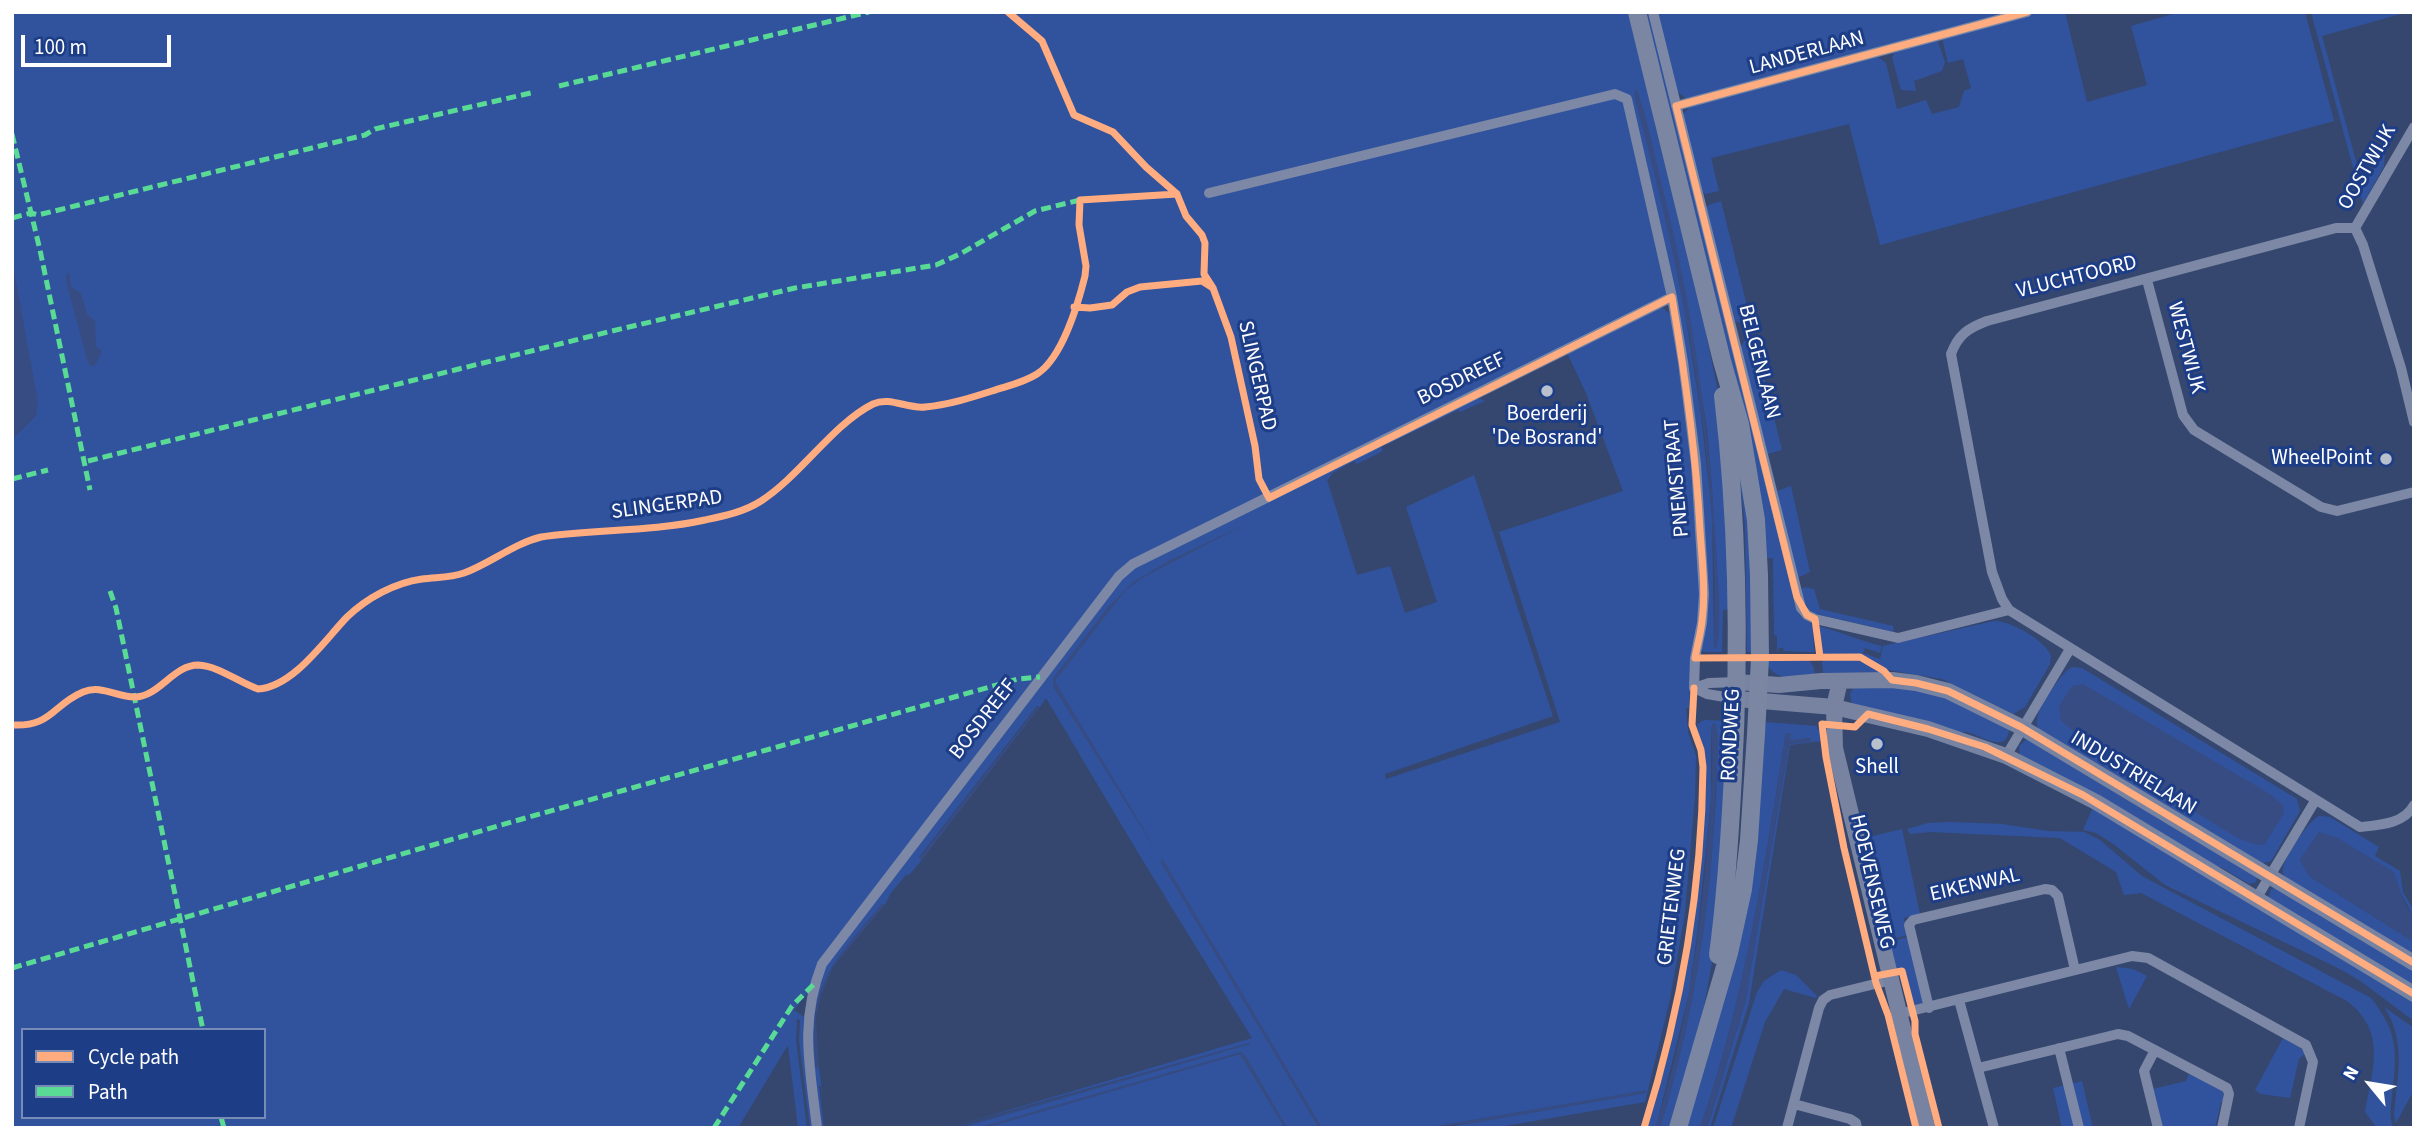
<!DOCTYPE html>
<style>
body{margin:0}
#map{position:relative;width:2426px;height:1140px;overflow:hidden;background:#35476f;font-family:"Source Sans 3",sans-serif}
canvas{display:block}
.frame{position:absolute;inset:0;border:14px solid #fff;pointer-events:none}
.legend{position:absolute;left:21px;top:1028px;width:245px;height:91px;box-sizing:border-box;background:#1d3d87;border:2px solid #778bb7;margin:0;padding:9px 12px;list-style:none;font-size:21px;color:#fff}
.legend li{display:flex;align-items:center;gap:14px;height:35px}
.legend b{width:35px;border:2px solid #778bb7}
.north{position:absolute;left:2335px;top:1049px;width:70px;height:70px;-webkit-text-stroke:5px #1d3d87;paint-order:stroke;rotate:300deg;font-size:19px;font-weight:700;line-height:28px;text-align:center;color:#fff}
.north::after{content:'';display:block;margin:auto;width:24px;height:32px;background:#fff;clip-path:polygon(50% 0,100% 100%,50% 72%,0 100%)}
.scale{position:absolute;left:21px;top:35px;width:150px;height:32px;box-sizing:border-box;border:4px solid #fff;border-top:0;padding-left:9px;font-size:21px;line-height:24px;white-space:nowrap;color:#fff;-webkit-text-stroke:5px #1d3d87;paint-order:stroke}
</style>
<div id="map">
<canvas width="2426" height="1140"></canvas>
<div class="frame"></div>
<ul class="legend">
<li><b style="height:9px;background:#ffac80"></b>Cycle path</li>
<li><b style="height:9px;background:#5adb95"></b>Path</li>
</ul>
<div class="north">N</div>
<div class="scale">100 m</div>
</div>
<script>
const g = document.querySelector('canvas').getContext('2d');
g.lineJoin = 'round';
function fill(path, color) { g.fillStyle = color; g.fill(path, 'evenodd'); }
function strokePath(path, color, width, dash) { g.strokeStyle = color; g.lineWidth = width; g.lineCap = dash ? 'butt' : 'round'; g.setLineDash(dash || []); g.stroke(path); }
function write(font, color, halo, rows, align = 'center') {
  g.font = font + ' "Source Sans 3",sans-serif'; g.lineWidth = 6; g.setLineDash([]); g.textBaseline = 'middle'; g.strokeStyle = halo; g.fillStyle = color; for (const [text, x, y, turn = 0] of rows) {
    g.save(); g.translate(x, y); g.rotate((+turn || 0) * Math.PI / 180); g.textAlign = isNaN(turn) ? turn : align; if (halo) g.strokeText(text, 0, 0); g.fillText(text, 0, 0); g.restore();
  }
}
fill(new Path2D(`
 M12,12H2016L1717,93L1685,98L1677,91L1669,93L1795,606L1800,616L1813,625L1814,652L1784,651L1783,648H1779L1777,652V636L1774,635L1773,558H1766L1746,435L1663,94L1652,97L1655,125L1664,159L1681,211L1721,407L1729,488L1730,609L1723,610L1722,652H1704L1701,649C1709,608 1706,568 1703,526C1698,449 1688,373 1675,297L1476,393L1426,422L1476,397L1485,401L1460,412L1458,410L1388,444L1387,443L1381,446L1383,451L1357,464L1354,461L1331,474V476L1327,480L1357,575L1390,566L1405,613L1437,602L1406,507L1474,475L1553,716L1385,774L1386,779L1560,722L1499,532L1623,491L1586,393L1567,353L1654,309L1663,308L1672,316L1687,416L1693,478L1700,594L1697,628L1691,659L1689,708H1686L1688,732L1696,756L1695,796L1685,913L1670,999L1645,1102L1493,1128H1442L1645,1093L1647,1091L1426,1128H1322L1162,859L1161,862L1319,1128H1287L1246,1057L1241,1052L978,1128H960L1250,1044L1249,1043L948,1128L1252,1038L1137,851L1046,698L1040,707L1037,706L919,857L922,860L909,875H906L890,894L885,905L882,904C831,966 807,982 816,1068H819L824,1106L821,1086H819L824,1128H820L810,1033L811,1010L820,978L794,1010L804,1017L803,1038L814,1128H810L799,1041L800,1020L797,1019L796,1040L807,1128H798L788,1045L738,1128H12ZM1685,292L1707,429L1712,487L1718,592L1716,649L1714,647L1712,514L1701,415L1682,294ZM1056,682V684L1155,848L1053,686ZM23,1030H264V1117H23Z
 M2038,12H2065L2087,102L2147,85L2131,26L2180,12H2305L2334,121L1880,245L1849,124L1711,158L1719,191L1706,194L1703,192L1682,115L1690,107L1878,57L1886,63L1897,109L1926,100L1932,114L1959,107L1964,91L1971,88L1963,59L1948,63L1942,38Z
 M2311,12H2408L2322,36L2363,187L2385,151L2384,166L2363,204Z
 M1937,39L1945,62L1942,71L1914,81L1916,91L1901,90L1892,58L1894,53Z
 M1721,201L1751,322L1741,323L1735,321L1706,208L1709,205Z
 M1754,337L1782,450L1768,454L1740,348L1745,340Z
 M1738,463L1745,466L1755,652H1747L1745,525Z
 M1791,486L1810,572L1797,578L1777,491Z
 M1804,587L1814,589L1820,609L1893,626L1894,632L1812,613L1805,604L1800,591Z
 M1994,621C2010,620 2046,641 2051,656L2050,664L2025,707L2013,714L1942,679L1888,670L1861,656L1825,655L1821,651L1819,626C1841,632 1860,641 1882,646L1880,653L1865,648L1863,653L1880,659L1883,646Z
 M1825,659H1859L1882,673L1823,675L1822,662Z
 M1765,660H1809L1814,668L1815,676C1795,677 1774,683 1765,660Z
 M2072,667L2082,668L2297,799L2300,811L2271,861L2260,864L2040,732C2038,727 2036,726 2037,720C2037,709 2062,671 2072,667Z
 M1877,686L1920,689L1944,696L2009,729C2007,756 1980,734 1966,732C1962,732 1958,733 1954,734L1852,704L1850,694L1853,688Z
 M1704,720L1733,721L1716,940L1700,1029L1673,1128H1660C1686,1043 1701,957 1710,870C1715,822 1719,773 1716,725L1714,723L1711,728V801L1698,927L1689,993L1657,1123L1655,1128H1647C1676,1034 1692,948 1700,850C1703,822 1708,793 1706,765C1705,751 1698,738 1697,724Z
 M1765,722L1817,726V729H1820V741L1790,745L1749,1003L1710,1128H1707L1745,1003L1789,744L1811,741V738L1789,741L1786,733C1764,866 1745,1000 1700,1128H1686C1731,997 1745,858 1765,722Z
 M2027,739L2257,877L2256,882L2249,884L2221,867H2212L2020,756L2019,746Z
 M2093,807L2414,1001V1021L2359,980L2338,968L2165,885L2112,843L2096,833L2083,830Z
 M2319,816L2330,817L2379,847L2375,856L2400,871L2403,892L2414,911V917L2399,890L2319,832L2300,860L2309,876L2414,942V958L2286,880C2284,875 2282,874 2283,868C2285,857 2309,820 2319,816Z
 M1950,822L2002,824L2048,831L2084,832L2100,840L2142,876L2371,998C2399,1034 2397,1052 2392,1095C2391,1106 2389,1117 2393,1128H2377L2365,1112C2373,1068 2387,1032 2347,1001L2141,893L2124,895L2116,872L2060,838L1930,832L1910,834L1907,829L1928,823Z
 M1902,829L1920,914L1904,918L1908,935L1896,938L1879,860H1876L1869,837Z
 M1865,836L1893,941L1908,937L1923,998L1921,1004L1913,1005L1904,969L1892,970L1860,838Z
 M2276,888L2414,969V989L2268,898L2271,889Z
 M2116,967L2133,969L2147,976L2129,1009Z
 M1781,970L1796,975L1817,996L1816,998L1784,989L1765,1022L1731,1128H1713L1757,992L1764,981Z
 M2384,1007L2414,1028V1090L2396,1123L2394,1116C2397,1077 2407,1041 2384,1007Z
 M2283,1038L2307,1052L2299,1059L2290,1098L2261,1094L2255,1090Z
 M1240,1054L1285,1128H985Z
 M2190,1071L2223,1092V1102H2221L2215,1128H2162L2153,1089L2186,1081Z
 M2082,1081L2093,1128H2062L2053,1088Z`), '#31539e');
fill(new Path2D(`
 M1637,90C1649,123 1655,159 1664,193C1694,315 1711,439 1717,565C1718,585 1722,633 1716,649L1714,647C1721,462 1683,280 1636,103L1634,92Z
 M12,259L38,402L36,416L12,440Z
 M69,273L71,287L81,293L87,314L95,321L96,347L102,351L95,366H90L87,360L66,281V274Z
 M1252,521L1144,577L1126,590L1055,681L1154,848L1053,686V678L1108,607L1133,582L1170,560Z
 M2083,684L2270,794L2284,806L2283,815L2264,845C2243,845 2223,828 2205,818C2155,788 2106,759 2061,721L2059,706L2072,686Z
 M1038,706L1039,708L926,855L922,860L919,858Z
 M1715,723C1721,739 1717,764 1716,781C1713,898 1695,1016 1660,1128H1655C1686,1034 1701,933 1708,835C1711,800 1714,764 1711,728Z
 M1786,733H1791L1790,740L1811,738V741L1789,744L1745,1003L1710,1119L1707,1128H1700C1745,1000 1764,866 1786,733Z
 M2319,832L2336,837L2394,872L2405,904L2414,917V942L2309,876L2300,860Z
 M1162,859L1164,861L1322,1128H1319L1161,862Z
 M882,903L884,906L833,967L821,995L816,1017L819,1068L816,1069C807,981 831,967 882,903Z
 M1249,1043L1250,1044L972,1124L953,1128Z
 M1241,1052L1246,1057L1287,1128H1285L1240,1054L985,1128H978Z
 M1646,1090L1645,1093L1474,1123L1426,1128Z`), '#374c83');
strokePath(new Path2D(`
 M1653,12L1801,608L1807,615L1815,619L1898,638L2009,610
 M1676,106L2027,12
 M1209,193L1615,94L1627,99L1672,297L1683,362L1696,464L1704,594L1702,623L1695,658L1694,688
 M2355,228L2414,127
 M2147,280L2183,415L2194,430L2321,507L2337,511L2414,492
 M2414,422L2401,368L2363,245L2355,228H2336L1987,321C1968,328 1958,335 1951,354L1992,572L2002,599L2009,610L2360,827C2380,825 2404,824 2414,805
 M1694,688L1707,694L1737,699
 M1694,688L1709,683L1737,682
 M2006,756L2070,649
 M2256,899L2315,801
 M1959,1000L1994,1128
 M1929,1008L1909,925L1913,920L2045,889L2052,890L2058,896L2075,970
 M1899,1014L2132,956L2148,958L2306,1045L2313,1062L2299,1128
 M2059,1048L2079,1128
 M2155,1050L2144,1071L2158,1128
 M1978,1068L2118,1034L2128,1036L2227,1088L2229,1094L2222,1128
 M1794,1104L1850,1119L1856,1123L1857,1128
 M817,1128C810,1067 799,1023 822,964L1119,576L1133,564L1672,297
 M1787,1128L1819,1008L1823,1000L1830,995L1891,980`), '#7c88a5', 10);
strokePath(new Path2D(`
 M1840,681L1834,707L1835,748L1927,1128
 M1737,682L1779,685L1821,681L1892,680L1916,683L1948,691L2021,727L2414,963
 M1737,699L1834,707L1928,729L2006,756L2096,802L2414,994`), '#7783a0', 16);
strokePath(new Path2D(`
 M1637,12L1722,361L1740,424L1756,520L1759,575L1760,658L1756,734L1749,840L1743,889L1729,953L1678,1128
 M1718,955C1726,895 1730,835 1733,774C1740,647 1738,523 1723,396`), '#7b87a2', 18);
strokePath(new Path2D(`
 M559,86L869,12
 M12,134L40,250L90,490
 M12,218L31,213L38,215L365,135L375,129L535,92
 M88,461L612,331L795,288L936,265L960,254L1035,211L1080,200
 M12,479L48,470
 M110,591L116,608L203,1030
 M12,968L515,821L1018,679L1040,677
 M221,1117L224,1128
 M714,1128L792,1006L815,983`), '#5adb95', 5, [10, 5]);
strokePath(new Path2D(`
 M1008,12L1042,41L1074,115L1113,132L1146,167L1177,194L1186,216L1202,235L1205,243L1204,274L1213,288L1231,337L1255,446L1259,479L1269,498L1672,297C1685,374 1696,452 1700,530C1702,560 1706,591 1702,621C1701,633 1697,646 1695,658L1860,657L1884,671L1892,680L1916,683L1948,691L2021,727L2414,963
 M1074,307L1090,308L1112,305L1127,292L1140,287L1202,281L1213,288
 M1820,657L1815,619L1807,615L1797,597L1676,106L2027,12
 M12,725C52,727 52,705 83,692C102,684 117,698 136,697C159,696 174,665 198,665C219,666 238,682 258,689C293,687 324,641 347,617C367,598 394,583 422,579C436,577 450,578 464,573C491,563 513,544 541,537C596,529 649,532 705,520C724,516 744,512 761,501C800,476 833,424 873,404C890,396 907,409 925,407C948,405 970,398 992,391C1007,386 1023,383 1037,374C1062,358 1078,304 1085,276L1086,266L1079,225L1080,200L1177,194
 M1875,976L1902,971L1915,1021V1034L1939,1128
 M1644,1128C1680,1012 1702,889 1703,767L1701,750L1692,725L1694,688
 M1916,1128L1888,1015L1876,983L1844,848L1826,757L1822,724L1855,727L1868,714L1928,729L1985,747L2083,795L2414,994`), '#ffac80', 7);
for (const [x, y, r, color] of [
 [1547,391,7,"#b8bfcd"],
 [2386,459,7,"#b8bfcd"],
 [1877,744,7,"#b8bfcd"]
]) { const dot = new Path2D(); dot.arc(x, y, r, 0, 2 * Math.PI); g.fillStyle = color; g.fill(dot); strokePath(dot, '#1d3d87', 2.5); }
write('21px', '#fff', '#1d3d87', [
 ["LANDERLAAN",1807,54,-15],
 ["OOSTWIJK",2368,168,-60],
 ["VLUCHTOORD",2077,278,-14],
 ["WESTWIJK",2185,348,75],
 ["BELGENLAAN",1758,362,76],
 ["SLINGERPAD",1256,376,77],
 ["BOSDREEF",1462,380,-26],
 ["PNEMSTRAAT",1678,478,-95],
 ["SLINGERPAD",667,506,-8],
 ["BOSDREEF",984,720,-52],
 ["RONDWEG",1732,735,-87],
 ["INDUSTRIELAAN",2133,774,31],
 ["HOEVENSEWEG",1871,882,77],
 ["EIKENWAL",1975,886,-13],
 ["GRIETENWEG",1673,907,-83]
]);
write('21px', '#fff', '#1d3d87', [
 ["Boerderij",1547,415],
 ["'De Bosrand'",1547,439],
 ["WheelPoint",2372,459,"right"],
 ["Shell",1877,768]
]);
</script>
